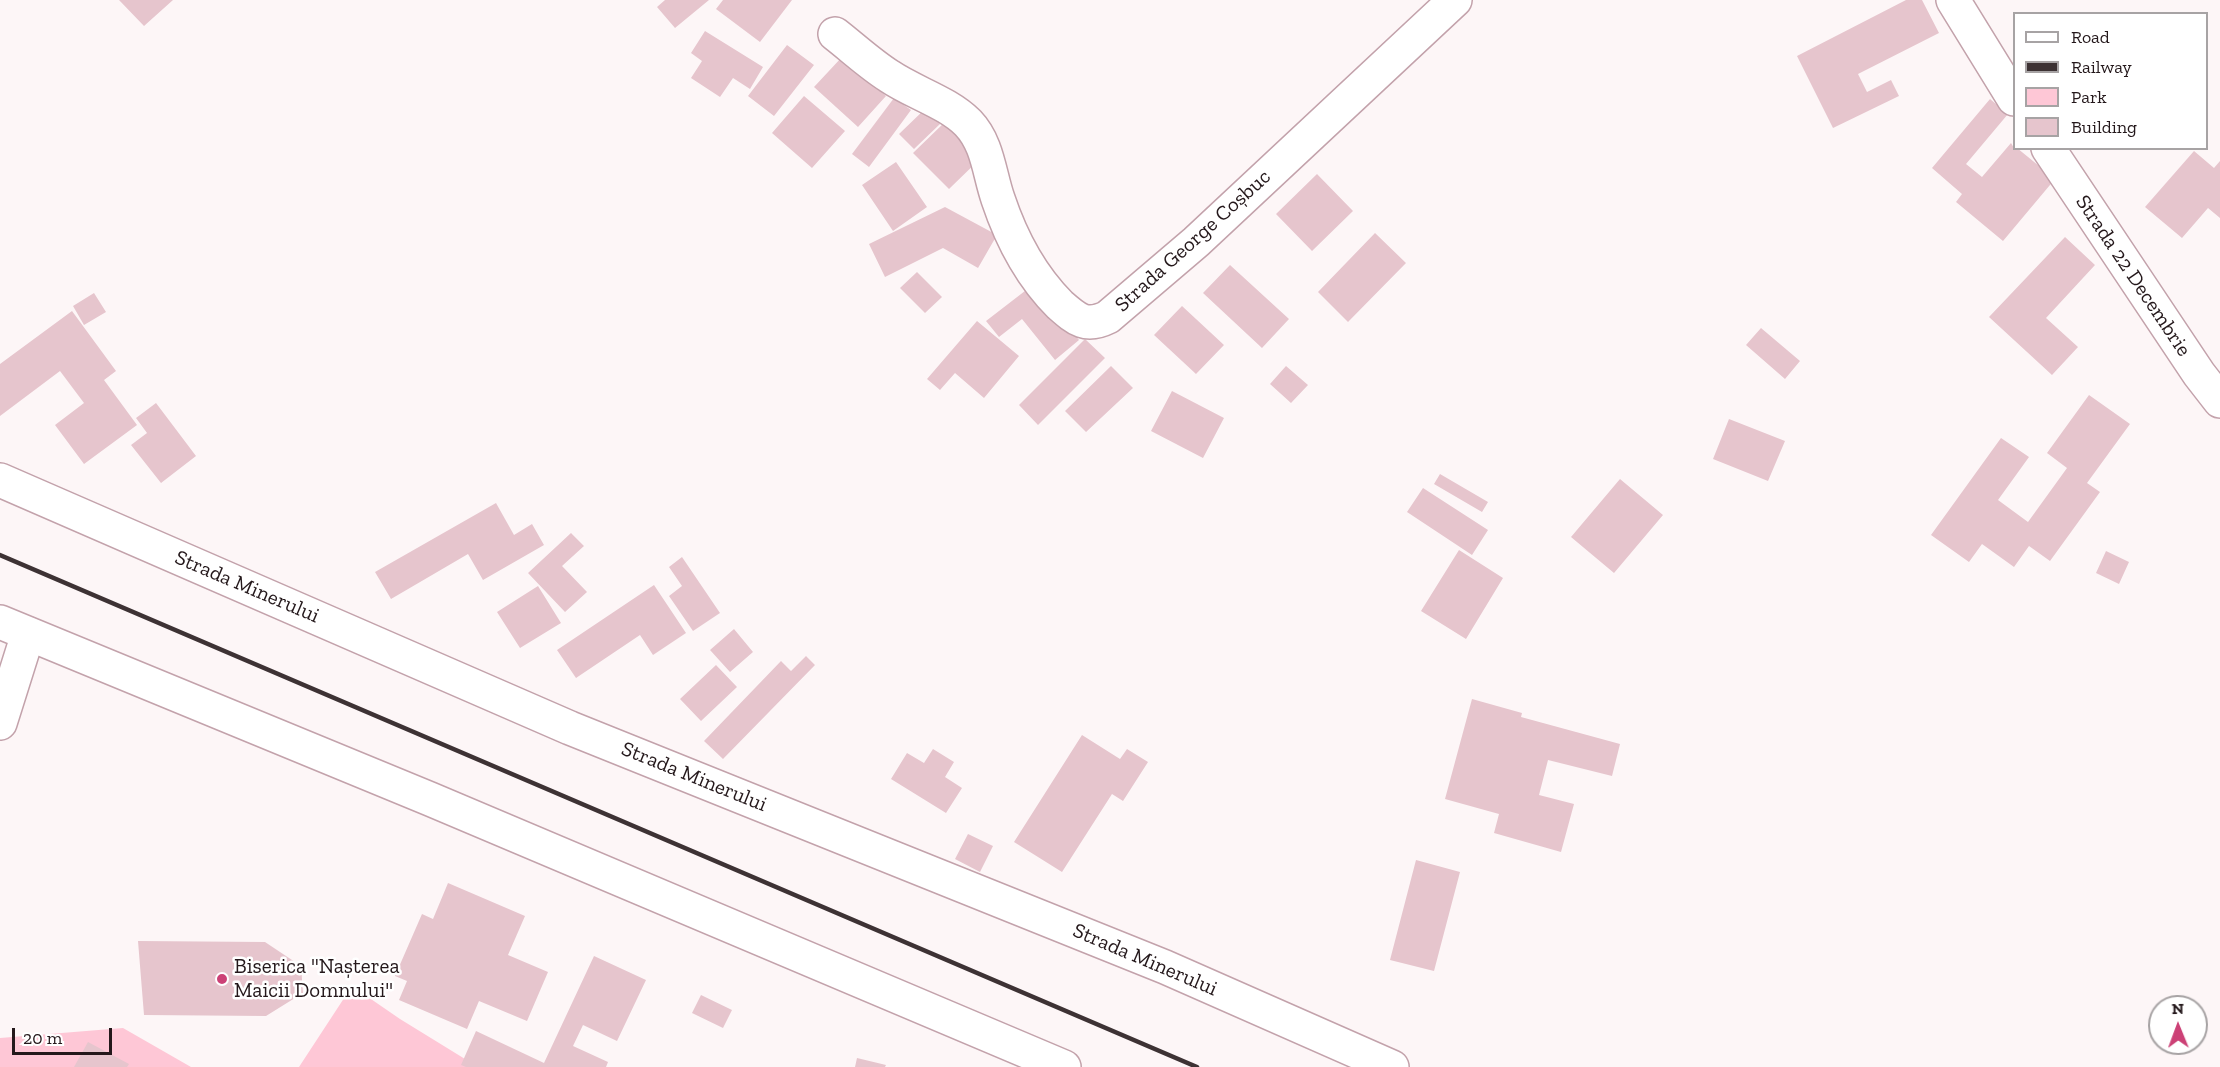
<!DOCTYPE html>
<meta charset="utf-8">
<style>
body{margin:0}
#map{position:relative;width:2220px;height:1067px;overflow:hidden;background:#fdf6f7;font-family:"Zilla Slab",serif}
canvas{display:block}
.legend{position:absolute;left:2013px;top:12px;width:195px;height:138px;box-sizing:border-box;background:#fff;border:2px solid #a7a3a4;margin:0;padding:8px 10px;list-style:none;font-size:18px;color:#24181b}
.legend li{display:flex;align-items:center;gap:12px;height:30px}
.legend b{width:30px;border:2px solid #a7a3a4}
.north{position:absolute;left:2148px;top:995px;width:60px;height:60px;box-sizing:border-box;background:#fff;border:2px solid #a7a3a4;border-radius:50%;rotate:359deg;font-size:16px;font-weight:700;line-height:24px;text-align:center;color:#24181b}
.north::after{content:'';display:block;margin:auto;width:21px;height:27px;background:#cc4176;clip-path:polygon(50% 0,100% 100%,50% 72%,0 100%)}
.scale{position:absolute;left:12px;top:1028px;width:100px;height:27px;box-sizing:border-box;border:3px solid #24181b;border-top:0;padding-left:8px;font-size:18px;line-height:21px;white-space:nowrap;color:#24181b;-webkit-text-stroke:4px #fff;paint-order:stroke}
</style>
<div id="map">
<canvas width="2220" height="1067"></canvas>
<ul class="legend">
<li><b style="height:8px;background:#fff"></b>Road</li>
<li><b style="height:8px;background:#3d3234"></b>Railway</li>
<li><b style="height:16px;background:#fec7d6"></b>Park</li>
<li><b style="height:16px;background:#e6c5cd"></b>Building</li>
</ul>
<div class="north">N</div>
<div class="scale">20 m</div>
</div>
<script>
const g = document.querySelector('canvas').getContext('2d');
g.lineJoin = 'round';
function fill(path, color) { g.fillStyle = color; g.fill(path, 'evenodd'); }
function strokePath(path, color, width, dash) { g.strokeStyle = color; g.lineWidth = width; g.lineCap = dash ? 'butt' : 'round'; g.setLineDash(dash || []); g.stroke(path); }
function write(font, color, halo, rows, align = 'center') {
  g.font = font + ' "Zilla Slab",serif'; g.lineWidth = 5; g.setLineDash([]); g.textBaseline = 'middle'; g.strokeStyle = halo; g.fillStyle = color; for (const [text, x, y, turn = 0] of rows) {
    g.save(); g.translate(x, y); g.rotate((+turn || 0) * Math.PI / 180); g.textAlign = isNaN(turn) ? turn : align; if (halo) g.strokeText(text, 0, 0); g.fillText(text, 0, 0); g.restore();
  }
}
fill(new Path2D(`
 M352,986L400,1019L478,1067H299Z
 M123,1028L191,1067H0V1038Z`), '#fec7d6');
fill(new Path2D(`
 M119,0H173L144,26Z
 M665,0H709L675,28L657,7Z
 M723,0H792L760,42L716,9Z
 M1906,0H1922L1939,33L1858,74L1867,92L1891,80L1899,96L1833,128L1797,56Z
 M705,31L763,67L750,89L733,78L720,97L691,78L702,61L691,53Z
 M787,45L814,65L774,116L748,96Z
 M842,57L886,96L858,127L814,87Z
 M804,96L845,131L812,168L772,133Z
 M894,98L911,110L869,167L852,154Z
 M1990,99L2008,114L1966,164L1982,177L2011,143L2014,148H2017L2055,179L2003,241L1956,202L1962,194L1932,168Z
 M926,108L940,124L914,149L899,134Z
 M947,120L983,156L949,189L913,153Z
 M2194,151L2214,168L2220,161V218L2208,208L2182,238L2145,207Z
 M896,162L927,207L893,231L862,185Z
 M1317,174L1353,211L1312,251L1276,214Z
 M945,207L997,235L978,268L943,248L885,277L869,244Z
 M1375,233L1406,263L1348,322L1318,292Z
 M2065,237L2095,265L2046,318L2078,347L2052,375L1989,317Z
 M1230,265L1289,319L1262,348L1203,293Z
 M917,272L942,297L925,313L900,288Z
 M1034,284L1079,340L1055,360L1022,319L999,337L986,321Z
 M94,293L106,312L84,325L73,306Z
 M1182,306L1224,345L1196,374L1154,335Z
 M72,311L116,371L104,380L137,425L84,464L55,425L84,403L60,371L0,416V364Z
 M977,321L1019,356L984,398L955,373L940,390L927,379Z
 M1761,328L1800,361L1785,379L1746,345Z
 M1085,339L1105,358L1038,425L1019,405Z
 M1111,366L1133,388L1086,432L1065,411Z
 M1286,366L1308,385L1291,403L1270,384Z
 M1172,391L1224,418L1203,458L1151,431Z
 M2089,395L2130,424L2087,483L2100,492L2050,561L2029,546L2014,567L1982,544L1969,562L1931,535L2001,438L2029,457L1998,500L2028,522L2067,468L2047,453Z
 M156,403L196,456L161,483L131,445L147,433L136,418Z
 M1729,419L1785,441L1768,481L1713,459Z
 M1440,474L1488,502L1482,512L1434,484Z
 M1620,479L1663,515L1614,573L1571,537Z
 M1423,488L1488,530L1472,555L1407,512Z
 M496,503L514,535L532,524L544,545L483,580L468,554L391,599L375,572Z
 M571,533L584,546L562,566L587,592L565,612L528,573Z
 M1459,550L1503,578L1466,639L1421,611Z
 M2106,551L2129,562L2119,584L2096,573Z
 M682,557L720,613L693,631L669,596L682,586L669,567Z
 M654,585L686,633L653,655L640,635L576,678L557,650Z
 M538,586L561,623L520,648L497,612Z
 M734,629L753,652L730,672L710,650Z
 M806,656L815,665L723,759L704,741L781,661L791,671Z
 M716,665L737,687L701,721L680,699Z
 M1472,699L1522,713L1521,717L1620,744L1612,776L1548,760L1539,795L1574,804L1561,852L1494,833L1499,814L1445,799Z
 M1082,735L1120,759L1127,749L1148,762L1123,801L1112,794L1062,872L1014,842Z
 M933,749L954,762L945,777L962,788L946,813L891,779L907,753L924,763Z
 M968,834L993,846L980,872L955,859Z
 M1416,860L1460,872L1434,971L1390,960Z
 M448,883L525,916L508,955L548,972L527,1021L479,1001L467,1029L399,1000L407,981L395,976L422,914L433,919Z
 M138,941L265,942L301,966L303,993L266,1016L144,1015Z
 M594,956L646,980L617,1041L583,1025L573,1046L608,1062L606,1067H466L461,1065L476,1031L544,1063Z
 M701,995L732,1010L723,1028L692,1013Z
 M88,1042L129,1064L127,1067H74Z
 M857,1058L886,1065L885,1067H855Z`), '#e6c5cd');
const minor = new Path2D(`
 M1953,0L2014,99
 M835,34C853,48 870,64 889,76C914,93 947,102 968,123C988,144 989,173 998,199C1011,238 1031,276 1060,305C1077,320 1086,328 1108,317L1196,242L1455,0
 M2048,148L2199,374L2220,401
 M0,480L570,728L1165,967L1392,1067
 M0,723L28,634`);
const primary = new Path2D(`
 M0,622L430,799L1064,1067`);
strokePath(minor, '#c3a2ab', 36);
strokePath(primary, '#c3a2ab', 36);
strokePath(minor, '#fff', 33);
strokePath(primary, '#fff', 33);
strokePath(new Path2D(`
 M0,555L1197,1067`), '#3d3234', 4.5);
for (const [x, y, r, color] of [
 [222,979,6,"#cc4176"]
]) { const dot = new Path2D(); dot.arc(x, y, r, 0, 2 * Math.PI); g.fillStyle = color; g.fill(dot); strokePath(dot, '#fff', 2); }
write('21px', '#24181b', '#fff', [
 ["Strada George Coșbuc",1193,241,-42],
 ["Strada 22 Decembrie",2133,276,56],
 ["Strada Minerului",247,587,23],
 ["Strada Minerului",694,777,22],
 ["Strada Minerului",1145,960,23]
]);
write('21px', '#24181b', '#fff', [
 ["Biserica \"Nașterea",234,967],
 ["Maicii Domnului\"",234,991]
], 'left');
</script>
